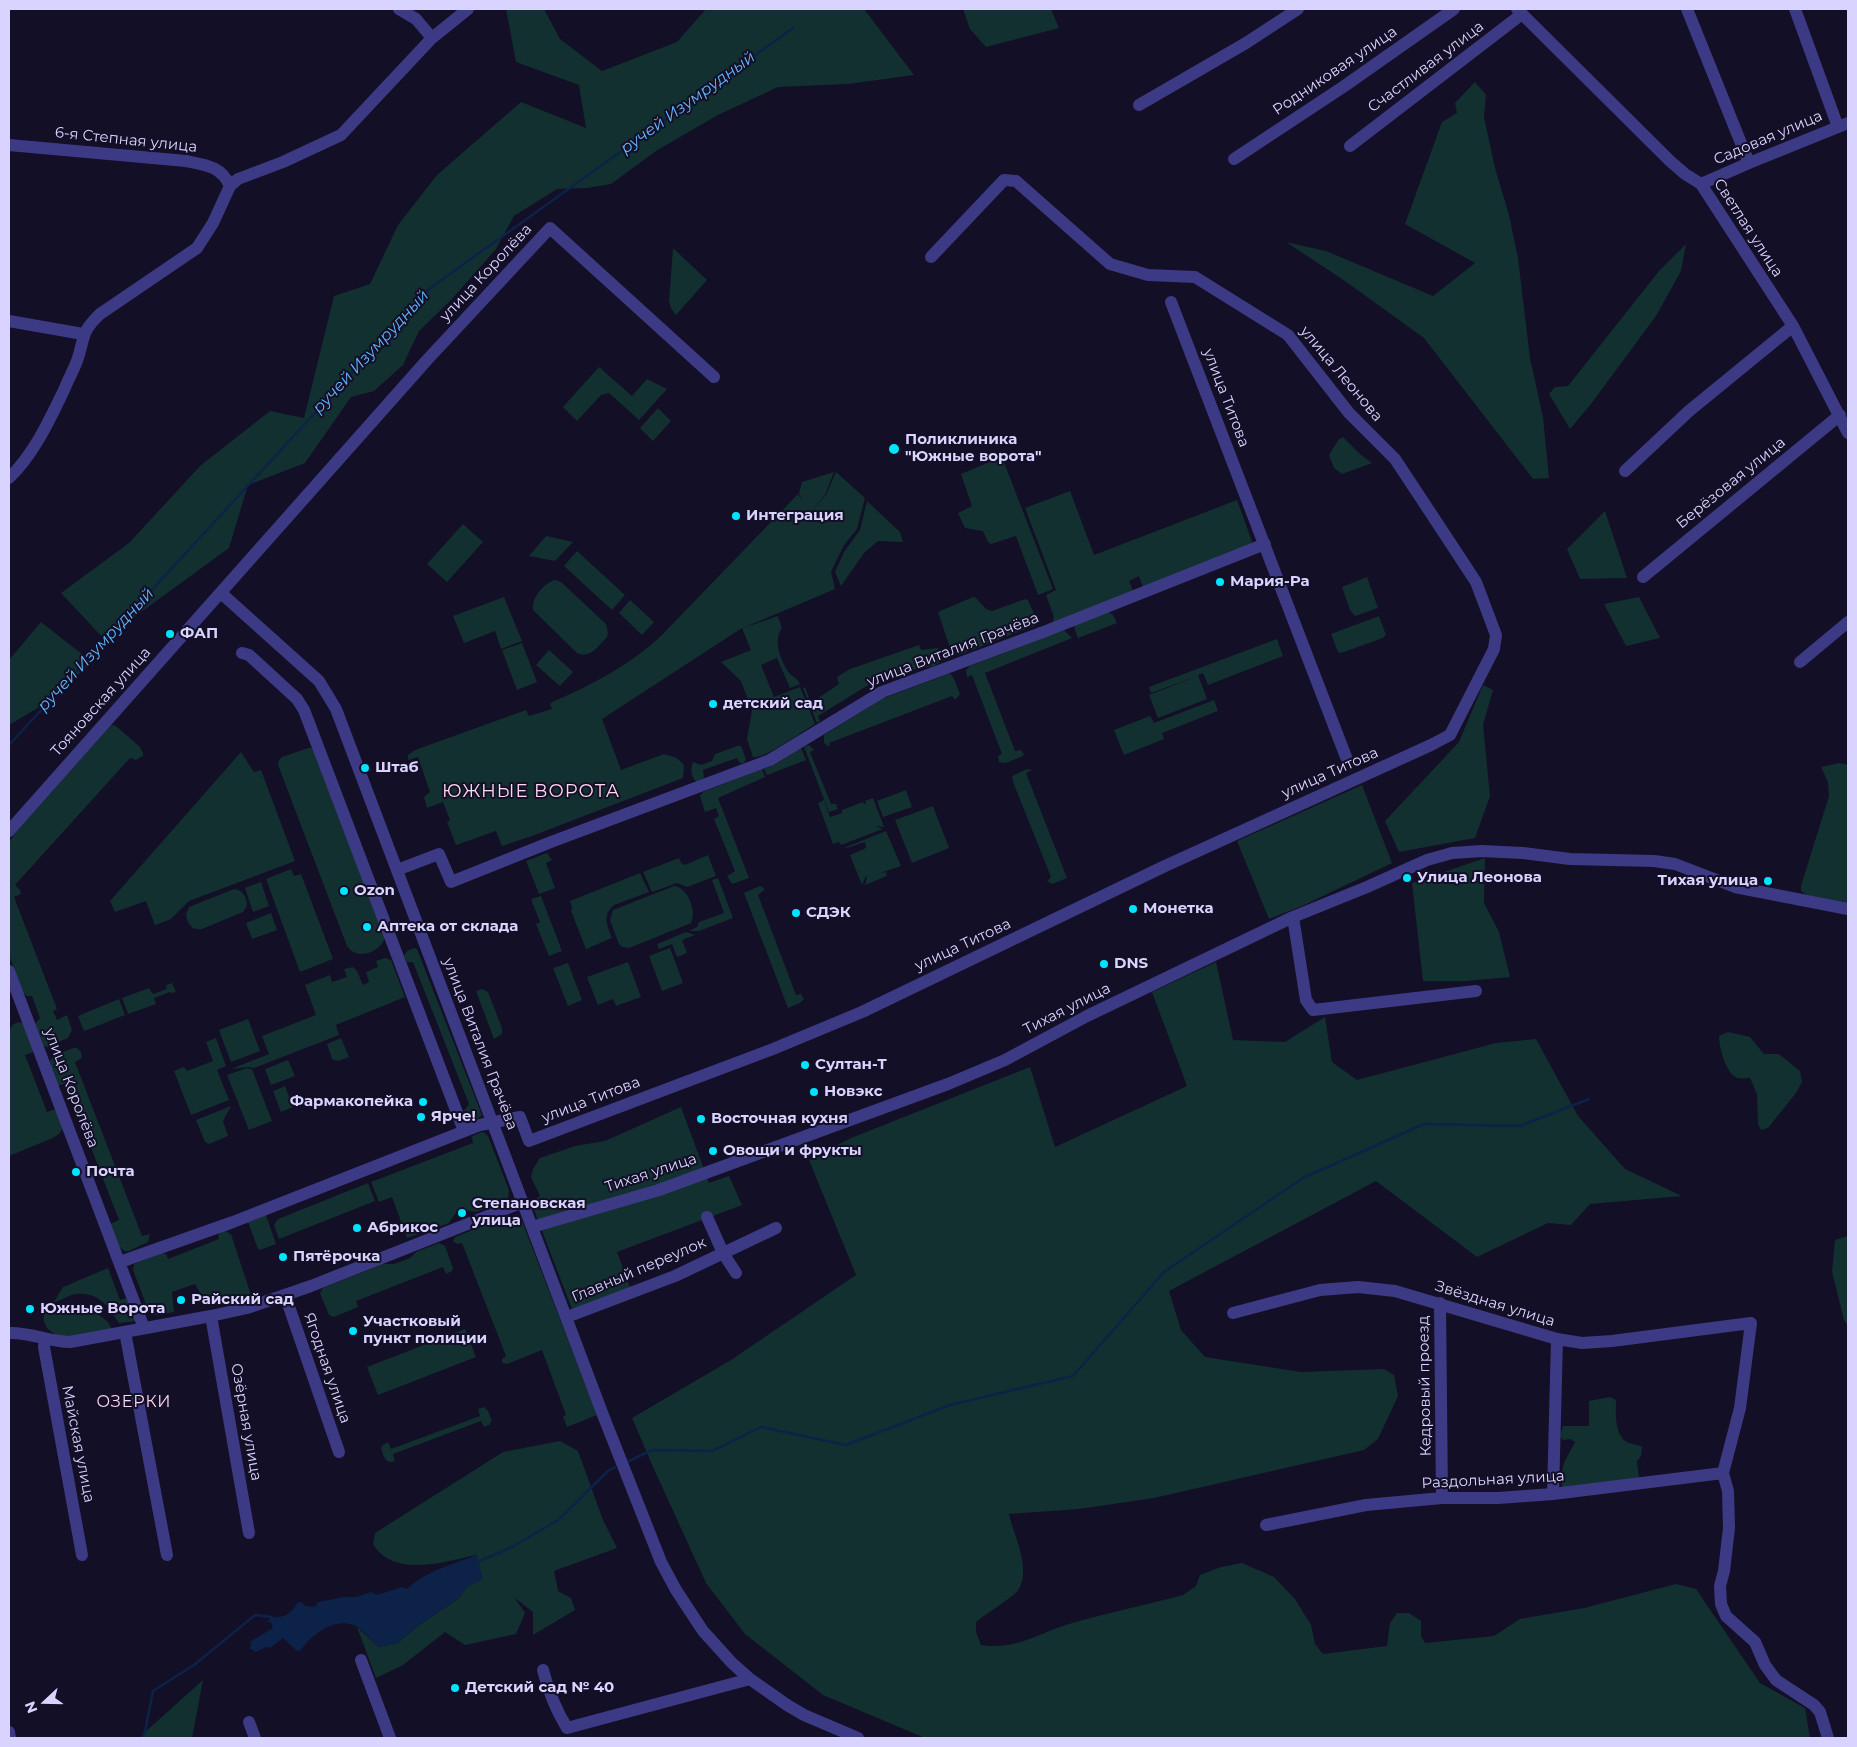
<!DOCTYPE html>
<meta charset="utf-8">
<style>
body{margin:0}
#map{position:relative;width:1857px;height:1747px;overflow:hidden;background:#130f26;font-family:Montserrat,sans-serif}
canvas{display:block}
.frame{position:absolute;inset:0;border:10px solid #d9d4ff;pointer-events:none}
.north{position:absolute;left:20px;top:1677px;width:50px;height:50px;-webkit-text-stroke:4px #130f26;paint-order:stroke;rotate:249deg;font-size:14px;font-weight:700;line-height:20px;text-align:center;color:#d9d4ff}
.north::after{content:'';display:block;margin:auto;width:18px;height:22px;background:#d9d4ff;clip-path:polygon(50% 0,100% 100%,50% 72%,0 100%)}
</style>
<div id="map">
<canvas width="1857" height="1747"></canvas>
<div class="frame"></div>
<div class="north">N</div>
</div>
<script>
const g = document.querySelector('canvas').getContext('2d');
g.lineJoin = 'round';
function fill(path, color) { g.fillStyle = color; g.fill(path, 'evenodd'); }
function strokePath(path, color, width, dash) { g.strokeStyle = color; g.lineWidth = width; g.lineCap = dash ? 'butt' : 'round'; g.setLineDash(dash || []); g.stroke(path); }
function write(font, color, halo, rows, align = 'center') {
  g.font = font + ' Montserrat,sans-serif'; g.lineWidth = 4; g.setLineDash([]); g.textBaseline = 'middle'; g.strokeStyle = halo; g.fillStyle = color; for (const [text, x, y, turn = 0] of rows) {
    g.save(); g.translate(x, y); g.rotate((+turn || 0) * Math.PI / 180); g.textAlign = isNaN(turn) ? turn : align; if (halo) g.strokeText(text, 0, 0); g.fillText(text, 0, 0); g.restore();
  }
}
fill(new Path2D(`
 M506,9H544L560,39L602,71L677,42L706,9H864L914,75L848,84L778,87L718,115L656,151L611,184L587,188L557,189L514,216L496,249L451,300L419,331L403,365L374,391L351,397L305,463L248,485L229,548L104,639L61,593L129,543L200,466L270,411L304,418L334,296L370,284L398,225L437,175L521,102L586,128L579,85L516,62Z
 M963,9H1051L1059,28L986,47L970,29Z
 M1475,82L1486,95L1484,117L1495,168L1509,215L1518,258L1530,358L1543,417L1549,478L1533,479L1424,338L1345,281L1286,242L1326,251L1433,296L1475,263L1405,224L1442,122L1457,113L1455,103Z
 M1686,244L1681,271L1656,316L1591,404L1570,429L1549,394L1555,387L1568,386L1659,271Z
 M673,248L707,280L676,315L671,308L669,302Z
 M599,367L632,396L647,379L667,389L639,420L609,393L601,395L577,421L563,407Z
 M658,408L671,421L653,441L640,428Z
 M1343,437L1360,454L1372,463L1342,474L1334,468L1329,455L1339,439Z
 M1002,457L1053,589L1038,595L1016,536L991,544L988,542L983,531L965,528L958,513L972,506L961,474Z
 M834,472L825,495L809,514L826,495L836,472L865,498L857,529L844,545L831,572L835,589L743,628L778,616L782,628C773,640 780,658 787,670C791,677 796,676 800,684L790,688L777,658L761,665L774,697L800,687L815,724C803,731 765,759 753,757L747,739L752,710L741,681L721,662L751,650L742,628L602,719L621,770L664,754L677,758L684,765L683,778L532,836L502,846L496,831L456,845L447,822L450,820L443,802L427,808L424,797L430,792L418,757L408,760V755L415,750L526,710L529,716L552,709L550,704L552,702C592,685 628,666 660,637L798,494L804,503L799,494L802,482Z
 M1070,491L1094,555L1237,500L1254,547L1144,590L1139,576L1129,581L1134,593L1052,624L1054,617L1046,595L1056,590L1025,508Z
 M867,501L900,532L903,542L878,541L864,553L841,586L835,572L844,552L860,530Z
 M1605,511L1627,578L1580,579L1567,549Z
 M463,524L483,542L447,582L427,564Z
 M546,536L573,542L555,561L529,556Z
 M577,551L625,595L612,610L564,566Z
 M1367,577L1378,608L1355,616L1350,610L1342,587Z
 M555,580L561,582L606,624L608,633L607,637C598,646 591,659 577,653L533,610C531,598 544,583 555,580Z
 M504,597L522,641L501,649L495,631L464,643L453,616Z
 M973,597L976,598L986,609L992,611L1025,599L1028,600L1037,620L1036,625L959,655L952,652L950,648L938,612Z
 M1639,597L1660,638L1626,646L1604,604Z
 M630,600L654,622L642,635L619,613Z
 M1109,612L1113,615L1117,623L1078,638L1073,624Z
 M1379,616L1386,635L1383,638L1341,653L1338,652L1331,634Z
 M41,622L92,662L46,703L9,725V660Z
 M1064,630L1072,638L985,673L1015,751L1021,750L1024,754L1023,756L1006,763L999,762L998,756L1002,754L972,675L967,677L966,670L970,666Z
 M1277,639L1283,656L1208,685L1203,673L1198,675L1207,699L1158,718L1149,695L1198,676L1151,693L1149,687Z
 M522,643L537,682L517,690L502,650Z
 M919,645L921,650L938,648L941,658L940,662L934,666L916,669L873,682L818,716L820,721L817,723L803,688L805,687L811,703L839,684L837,677L850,669Z
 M549,650L573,672L560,686L536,665Z
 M948,674H951L954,679L960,694L955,700L952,696L829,743L830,747L824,743V735L882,699Z
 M1483,685L1493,690L1483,725L1490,796L1475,838L1399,852L1385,821L1459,742Z
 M1214,700L1218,711L1162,733L1164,739L1124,755L1114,730L1150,716L1154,723Z
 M111,725L116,726L140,747L143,753V756L136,760L130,758L15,885L20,890L21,894L14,897L57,1009L53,1011L57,1020L67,1015L72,1030L68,1038L47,1047L44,1046L35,1024L40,1018L32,996H27L23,993L9,955V842L17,831Z
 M809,745L814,750L810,752L831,804H836L838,809L829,812L804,747Z
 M737,746H741L746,759L744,763H740L737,758L703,770L704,778L697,782C691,778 690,769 693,762L701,765L712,761L715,754Z
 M308,748H312L385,938C379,953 357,961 347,946L278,765L279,760L282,757Z
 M801,748L806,760L767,775L764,769L774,765Z
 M241,752L254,772L261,770L295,861L189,901L171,919L155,925L146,901L115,912L110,901Z
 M1839,763L1848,765V903L1807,895L1801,891V886L1829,796L1828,782L1821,767Z
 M762,769L765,777L718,798L749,878L732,884L727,876L735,871L714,819L719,816L716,808L705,812L700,796L703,792Z
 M1027,769L1032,770L1026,773L1067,878L1052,884L1047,881L1051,877L1013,782L1012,776Z
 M1362,785L1392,863L1302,906L1269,919L1237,841Z
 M906,790L912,807L883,817L877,801Z
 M873,798L884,827L875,826L883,829L841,845L839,842L833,844L818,803L824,800L830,817L842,813V810L863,802L864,804H866L865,801Z
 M933,806L949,848L912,863L895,820Z
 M886,831L901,866L880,873L886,872L887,876L865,885L867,877L866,876L862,885L850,855L866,848L865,842L847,848L846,847Z
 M547,853L552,860L546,863L555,888L539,894L526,861Z
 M708,855L716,876L687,887L677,883L652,892L643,872L679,858L681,863L685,865Z
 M1485,858L1484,903L1499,932L1510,977L1467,981H1423L1412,883Z
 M291,869L294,876L301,874L333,959L300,972L266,879Z
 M640,873L649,892L614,905C602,915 607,925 612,938L586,949L571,911L572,907L570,901Z
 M718,878L733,918L699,931H689L697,927L699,922L724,913L712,880Z
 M261,882L269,906L253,912L245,888Z
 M674,886C688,887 697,912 691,923L629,948L622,947L619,944L610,920L613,910Z
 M760,886L764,888V890L758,895L796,995L801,994L804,999L800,1003L788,1008L744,893Z
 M234,889C243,890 247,897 247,906L243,912L202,929C192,931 187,924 186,914L189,907Z
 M541,896L562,951L549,956L536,924L540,922L531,899Z
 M271,913L277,930L252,939L246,923Z
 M686,932L695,935L682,940L687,953L677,957L672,944L659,949L657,944Z
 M414,948L417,949L482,1115L476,1120H470L467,1118L464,1111L469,1104L413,962H407L404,956L407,951Z
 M670,948L683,983L662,991L649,956Z
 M385,958L391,960L405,997L336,1025L339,1035L254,1068L248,1067L231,1069L269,1054L262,1036L316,1015L305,985L330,975L332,982L347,977L344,969L353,967L357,971L363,985L369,982L366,972L378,967L376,961Z
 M628,962L641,997L616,1006L613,999L598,1005L587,977Z
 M1216,962L1233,1040L1285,1042L1325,1017L1332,1062L1357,1080L1496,1043L1536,1039L1578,1116L1625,1169L1682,1196L1590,1204L1571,1225L1548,1223L1477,1257L1376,1181L1169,1291L1181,1330L1205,1357L1301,1372L1384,1369L1394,1375L1398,1396L1378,1439L1364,1450L1154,1498L1079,1509L1009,1514C1014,1536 1031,1567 1019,1589C1014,1597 984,1615 976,1622V1632L981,1645C1018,1650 1036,1634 1069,1624C1106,1613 1145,1605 1183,1595L1196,1586L1200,1575L1221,1567L1242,1563L1274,1577L1295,1599L1311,1625L1315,1644L1323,1654L1387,1646L1390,1623L1397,1613H1409L1421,1621V1636L1425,1643L1494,1636L1520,1619L1584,1608L1676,1584L1696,1589L1760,1683L1805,1708L1810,1738H925L823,1695L745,1634L706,1583L654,1469L632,1418L731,1360L856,1275L809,1160L851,1138L1030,1067L1055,1147L1187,1086L1152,992Z
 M568,963L582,1000L568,1006L553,968Z
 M172,983L176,992L171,993L170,992L154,998L156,1004L128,1014L122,998L149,988L153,994L167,989L166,985Z
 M482,989L488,992L502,1028V1034L494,1039L476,991Z
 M119,999L125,1015L84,1031L78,1016Z
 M248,1019L260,1051L231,1062L219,1030Z
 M19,1022L25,1024L36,1051L25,1055L47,1112L56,1109L63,1128L59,1134L53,1138L9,1156V1033C10,1026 13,1024 19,1022Z
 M1728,1032L1750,1037L1764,1054H1779L1800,1071L1802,1082L1796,1093L1768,1128L1761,1130L1758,1124L1757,1094L1750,1078C1746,1078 1741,1079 1738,1078C1726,1075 1719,1047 1719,1036Z
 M216,1038L226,1066L217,1070L229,1100L191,1115L174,1071L184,1067L187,1071L213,1061L206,1042Z
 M341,1038L349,1057L338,1061L332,1059L327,1044Z
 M73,1048H77L81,1052L82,1058L75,1062L142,1236L150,1234L148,1242L129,1251H124L119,1246L110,1224L119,1220L66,1083L57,1086L49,1063L53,1056Z
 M288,1060L295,1076L271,1085L265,1069Z
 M247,1068L252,1069L272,1121L249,1130L227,1075Z
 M285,1086L293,1107L281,1112L273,1091Z
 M231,1106L223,1121L228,1136L209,1144L205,1142L196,1120Z
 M681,1107L709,1183L729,1176L742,1205L617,1252L631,1290L572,1309L534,1210L532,1201L540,1196L531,1177L533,1169L540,1158L575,1146L605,1141Z
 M482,1132L485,1133L488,1136L509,1190L508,1198L477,1212L464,1210L455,1214L449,1223L407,1238L392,1197L379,1202L371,1182L473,1143L472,1136Z
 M368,1183L375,1201L279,1239L274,1225L278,1219Z
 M266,1215L276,1244L260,1250L258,1249L248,1222Z
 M510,1215L517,1217L522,1221L597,1415L567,1427L563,1417L566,1415L542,1350L507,1364L502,1363V1359L506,1356L462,1243L457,1244L453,1241L455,1237Z
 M224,1230L231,1234L250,1292V1296L245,1301L235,1300L205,1302L195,1284L172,1292L174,1312L156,1315L149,1312L133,1270L134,1264L162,1253L166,1254L168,1259L219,1239L218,1235Z
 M1848,1236V1326L1844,1320L1832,1272L1835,1240Z
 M439,1243L445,1246L453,1268L452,1271L446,1274L443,1267L356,1301L358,1307L334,1317L329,1315L320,1293L323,1288L383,1264H394L410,1258L416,1252Z
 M108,1268L120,1300L127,1298L136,1321L119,1323C109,1307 98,1291 76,1294C68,1295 61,1301 54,1302L63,1287Z
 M78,1308H90L108,1322L112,1329C100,1331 77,1337 65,1337C53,1336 41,1326 44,1314L50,1311Z
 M465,1329L476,1357L378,1395L367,1367Z
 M1610,1397L1616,1400C1616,1412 1614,1435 1627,1442C1631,1444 1637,1444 1642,1447L1641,1456L1637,1461L1639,1479L1563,1489C1558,1468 1566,1460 1575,1442L1570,1439L1563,1440L1560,1436L1563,1426H1589V1401Z
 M484,1407L488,1411L492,1421L489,1425L484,1427L481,1421L393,1454L395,1461C386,1465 383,1456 381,1448L383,1445L388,1442L391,1449L480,1416L478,1409Z
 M560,1441L578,1451L603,1520L617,1548L554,1571L558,1591L571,1598L575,1610L533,1635V1612L515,1598L525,1613L516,1634L465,1645L445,1632L403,1665L376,1678L357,1627L379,1647L398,1643L419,1625L459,1598L466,1588L477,1555C446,1561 394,1579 373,1544L375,1533L503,1452Z
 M203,1680L192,1738H142L145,1732Z`), '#12302f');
fill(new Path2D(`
 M477,1555L483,1579L466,1588L459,1598L419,1625L398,1643L379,1647C372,1641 364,1631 356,1626C335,1616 312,1634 300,1651H297L283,1638L270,1648L266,1647L256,1652L250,1649L251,1641L273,1628L271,1622H267L272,1617C285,1618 291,1614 297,1603L301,1602L305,1606L315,1607L318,1602L344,1597H356L371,1592L377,1595L402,1587L407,1589C425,1571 454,1564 477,1555Z`), '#0c2248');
strokePath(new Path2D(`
 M9,745L429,289L793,28
 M629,1461L652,1450L712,1451L761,1427L846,1445L950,1405L1073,1376L1164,1272L1303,1178L1424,1124L1520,1126L1589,1099
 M480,1561L512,1547L558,1520L608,1471L615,1467
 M142,1738L145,1732L153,1691L194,1665L255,1615L272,1617`), '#0c2248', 2.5);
strokePath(new Path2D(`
 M399,9L416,19L432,38
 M1517,9L1670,161L1685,174L1701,184L1793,326L1848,433
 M1687,9L1749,163
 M1795,9L1838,127
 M1139,105L1246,43L1298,9
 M9,145L186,161C206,165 221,166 230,186
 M1350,146L1522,14
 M1234,159L1343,87L1454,9
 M1701,184L1749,163L1848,123
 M1171,302L1346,757
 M9,321L83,334
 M1625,471L1689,411L1793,326
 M9,478C34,454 49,421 64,390C68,380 73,371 77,361C85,338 80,333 100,314L197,248L213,223L230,186L238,179L283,162L341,135L432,38L468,9
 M1643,577L1840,415
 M221,593L319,681L336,709L603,1415L661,1562L676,1590L703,1631L732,1663L750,1679L787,1705L804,1715L858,1738
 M242,653L249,655L297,699L304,710L464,1131
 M1800,662L1848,622
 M9,831L427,360L550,228L714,377
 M397,870L439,854L451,882L551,842L770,760L882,692L1046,631L1265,544
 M1293,917L1306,1000L1313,1010L1476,991
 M9,971L144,1328
 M707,1217L723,1253L736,1273
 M532,1227L659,1190L948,1084L1005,1060L1087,1016L1293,917L1367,887L1427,860L1452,853L1482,851L1523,853L1570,859L1654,861L1675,864L1735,887L1848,909
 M120,1262L233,1222L480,1125L520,1117L529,1141L773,1049L862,1012L1165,866L1431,745L1450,735L1494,649L1496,635L1476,582L1432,515L1395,459L1349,413L1288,335L1195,277L1148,275L1110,264L1016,181L1004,180L931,257
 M285,1295L339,1452
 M1440,1303L1442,1498
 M1233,1313L1320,1290L1358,1287L1395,1291L1557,1339L1582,1343L1612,1341L1751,1323L1740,1408L1723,1473L1728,1491L1729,1528L1724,1571L1720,1586L1721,1604L1726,1616L1755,1642L1765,1665L1776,1680L1814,1705L1820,1712L1828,1738
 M211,1316L249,1533
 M567,1317L675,1276L776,1228
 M125,1332L167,1555
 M9,1333C30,1332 49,1342 70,1342L211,1316L247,1308L311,1286L523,1202
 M45,1339L44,1347L82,1555
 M1553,1494L1557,1339
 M1266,1525L1366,1505L1442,1498H1498L1553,1494L1723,1473
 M361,1660L390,1738
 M543,1670C548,1690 556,1710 567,1728L750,1679
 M249,1722L255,1738
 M9,1732L10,1738`), '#3d3a85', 12);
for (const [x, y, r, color] of [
 [894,449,6,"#00e5ff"],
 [736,516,5,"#00e5ff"],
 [1220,582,5,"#00e5ff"],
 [170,634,5,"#00e5ff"],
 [713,704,5,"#00e5ff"],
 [365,768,5,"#00e5ff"],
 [1407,878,5,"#00e5ff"],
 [1768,881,5,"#00e5ff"],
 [344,891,5,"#00e5ff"],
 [1133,909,5,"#00e5ff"],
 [796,913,5,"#00e5ff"],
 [367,927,5,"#00e5ff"],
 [1104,964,5,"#00e5ff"],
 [805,1065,5,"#00e5ff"],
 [814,1092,5,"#00e5ff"],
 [423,1102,5,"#00e5ff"],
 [421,1117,5,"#00e5ff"],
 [701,1119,5,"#00e5ff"],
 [713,1151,5,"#00e5ff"],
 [76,1172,5,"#00e5ff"],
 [462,1213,5,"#00e5ff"],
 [357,1228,5,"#00e5ff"],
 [283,1257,5,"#00e5ff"],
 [181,1300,5,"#00e5ff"],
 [30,1309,5,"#00e5ff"],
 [353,1331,5,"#00e5ff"],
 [455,1688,5,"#00e5ff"]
]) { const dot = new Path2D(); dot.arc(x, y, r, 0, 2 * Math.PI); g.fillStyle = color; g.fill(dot); strokePath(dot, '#130f26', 2); }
write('15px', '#d9d4ff', '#130f26', [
 ["Счастливая улица",1426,67,-37],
 ["Родниковая улица",1335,71,-34],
 ["Садовая улица",1768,138,-23],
 ["6-я Степная улица",126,140,6],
 ["Светлая улица",1748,228,57],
 ["улица Королёва",486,273,-47],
 ["улица Леонова",1341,374,50],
 ["улица Титова",1226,398,69],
 ["Берёзовая улица",1731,483,-39],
 ["улица Виталия Грачёва",953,650,-21],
 ["Тояновская улица",101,702,-48],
 ["улица Титова",1330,773,-24],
 ["улица Титова",963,945,-25],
 ["Тихая улица",1067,1009,-27],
 ["улица Виталия Грачёва",480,1044,69],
 ["улица Королёва",71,1088,69],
 ["улица Титова",591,1100,-21],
 ["Тихая улица",651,1173,-18],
 ["Главный переулок",639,1270,-23],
 ["Звёздная улица",1495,1304,17],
 ["Ягодная улица",327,1368,71],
 ["Кедровый проезд",1425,1386,-91],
 ["Озёрная улица",246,1422,80],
 ["Майская улица",78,1444,79],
 ["Раздольная улица",1493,1480,-3]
]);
write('bold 15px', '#d9d4ff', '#130f26', [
 ["Поликлиника",905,440],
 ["\"Южные ворота\"",905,457],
 ["Интеграция",746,516],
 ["Мария-Ра",1230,582],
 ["ФАП",180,634],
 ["детский сад",723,704],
 ["Штаб",375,768],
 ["Улица Леонова",1417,878],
 ["Тихая улица",1758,881,"right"],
 ["Ozon",354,891],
 ["Монетка",1143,909],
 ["СДЭК",806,913],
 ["Аптека от склада",377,927],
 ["DNS",1114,964],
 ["Султан-Т",815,1065],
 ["Новэкс",824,1092],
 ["Фармакопейка",413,1102,"right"],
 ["Ярче!",431,1117],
 ["Восточная кухня",711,1119],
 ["Овощи и фрукты",723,1151],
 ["Почта",86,1172],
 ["Степановская",472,1204],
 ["улица",472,1221],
 ["Абрикос",367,1228],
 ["Пятёрочка",293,1257],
 ["Райский сад",191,1300],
 ["Южные Ворота",40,1309],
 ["Участковый",363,1322],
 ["пункт полиции",363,1339],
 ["Детский сад № 40",465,1688]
], 'left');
write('italic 16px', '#62b6ff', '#130f26', [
 ["ручей Изумрудный",688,103,-36],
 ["ручей Изумрудный",371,352,-47],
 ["ручей Изумрудный",96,650,-47]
]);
g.letterSpacing = '1px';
write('16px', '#ffd6f0', '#130f26', [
 ["ОЗЕРКИ",134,1402]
]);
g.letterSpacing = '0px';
g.letterSpacing = '1px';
write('18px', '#ffd6f0', '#130f26', [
 ["ЮЖНЫЕ ВОРОТА",531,792]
]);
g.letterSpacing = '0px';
</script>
